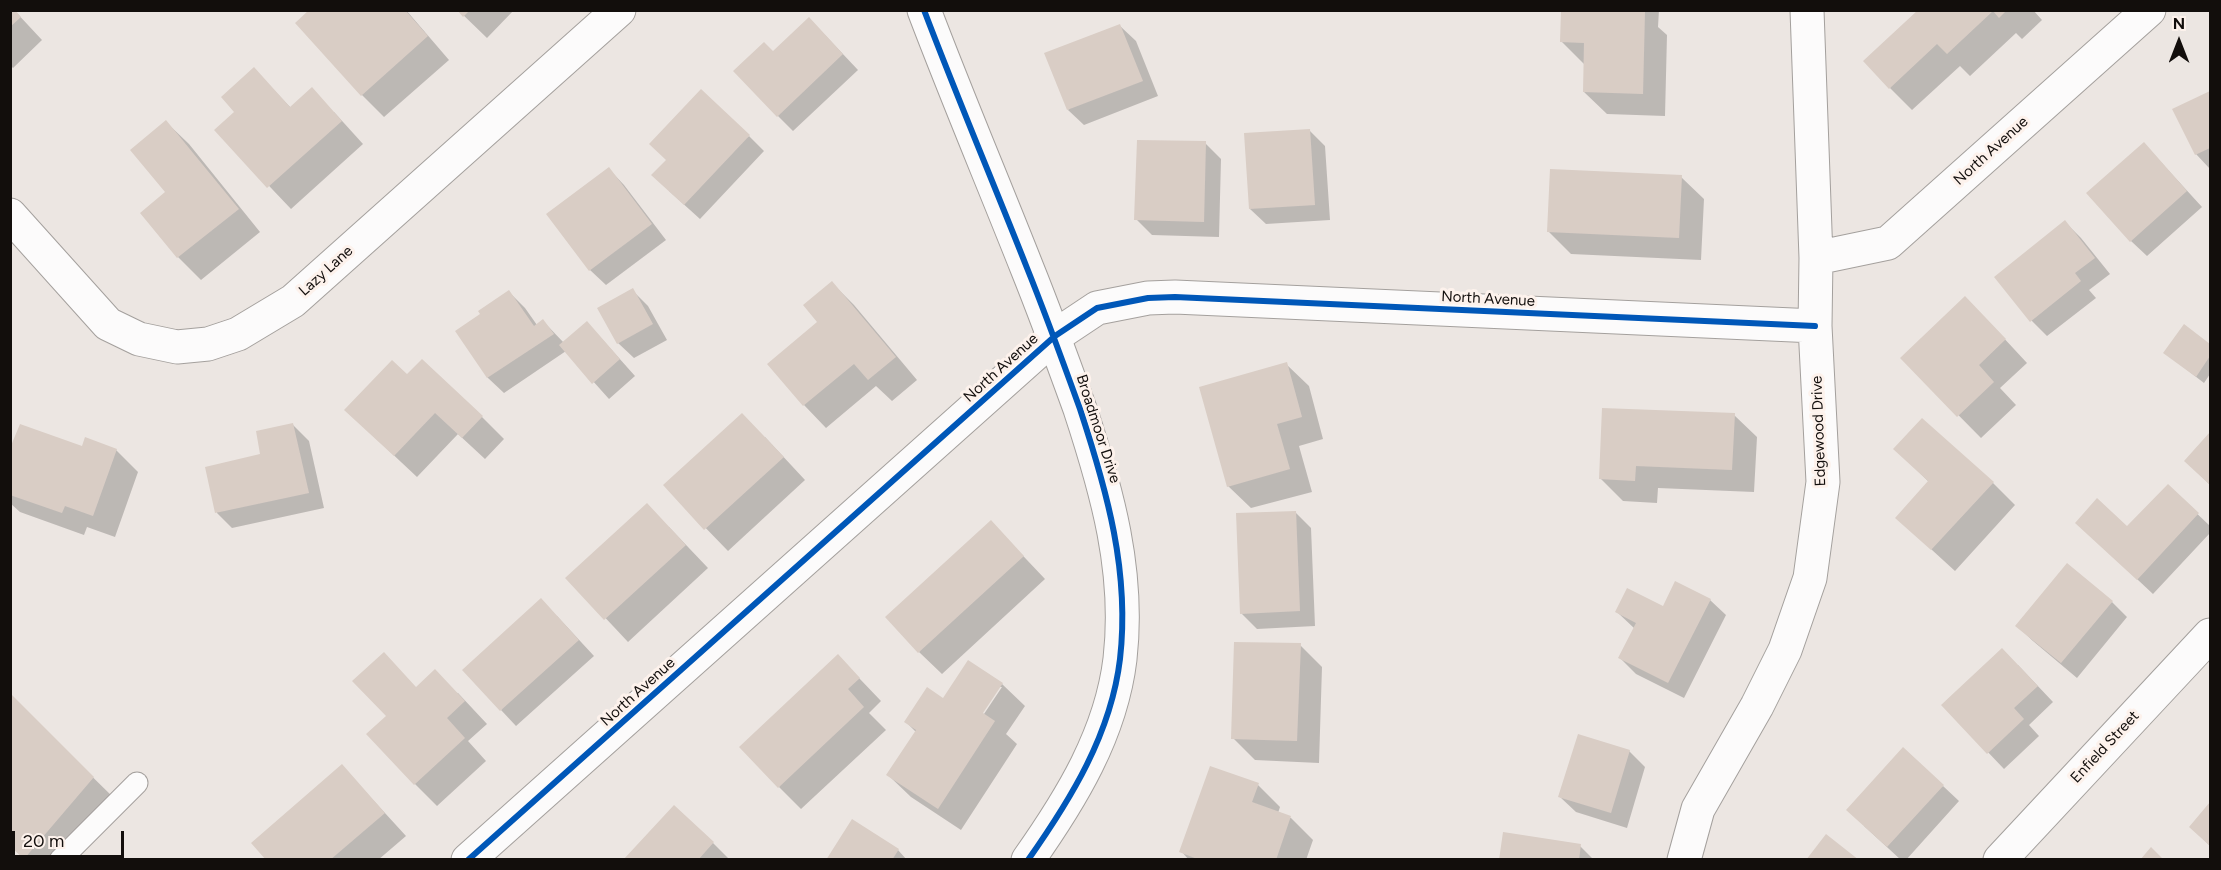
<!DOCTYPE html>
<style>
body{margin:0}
#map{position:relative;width:2221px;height:870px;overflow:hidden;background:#ece6e2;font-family:Figtree,sans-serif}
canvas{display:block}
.frame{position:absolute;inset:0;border:12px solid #120e0c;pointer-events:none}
.north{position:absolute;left:2149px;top:12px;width:60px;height:60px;-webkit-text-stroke:4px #fdf2ec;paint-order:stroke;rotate:0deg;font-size:16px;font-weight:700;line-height:24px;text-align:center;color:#120e0c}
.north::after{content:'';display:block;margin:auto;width:21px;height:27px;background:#120e0c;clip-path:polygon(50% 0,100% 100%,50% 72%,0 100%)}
.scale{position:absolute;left:12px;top:831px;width:112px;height:27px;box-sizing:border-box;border:3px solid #120e0c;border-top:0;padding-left:8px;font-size:18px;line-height:21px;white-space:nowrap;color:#120e0c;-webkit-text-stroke:4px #fdf2ec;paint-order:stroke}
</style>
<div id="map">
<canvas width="2221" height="870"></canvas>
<div class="frame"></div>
<div class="north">N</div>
<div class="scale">20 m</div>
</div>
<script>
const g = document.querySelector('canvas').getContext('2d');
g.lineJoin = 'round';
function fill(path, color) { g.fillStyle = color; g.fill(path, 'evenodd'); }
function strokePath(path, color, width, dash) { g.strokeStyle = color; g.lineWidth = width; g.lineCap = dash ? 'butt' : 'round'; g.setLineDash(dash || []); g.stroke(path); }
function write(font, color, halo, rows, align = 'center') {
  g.font = font + ' Figtree,sans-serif'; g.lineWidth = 6; g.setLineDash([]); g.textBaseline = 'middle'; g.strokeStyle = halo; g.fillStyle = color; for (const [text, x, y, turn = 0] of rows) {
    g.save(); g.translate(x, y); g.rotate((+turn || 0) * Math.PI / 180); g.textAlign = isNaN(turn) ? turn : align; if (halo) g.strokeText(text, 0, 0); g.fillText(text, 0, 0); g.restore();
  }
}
fill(new Path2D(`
 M10,10H14L42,40L13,68L10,65Z
 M311,10H406L449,60L384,117L362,95Z
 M458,10H514L487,38Z
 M1562,10H1659L1658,27L1667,35L1665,116L1607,114L1584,92V64L1561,41Z
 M1920,10H2033L2042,20L2022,39L2016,33L1970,76L1960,66L1912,110L1890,88Z
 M1120,26L1136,41L1158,96L1084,125L1068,110Z
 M825,35L858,70L793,131L778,116L773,53Z
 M254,69L291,108L334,112L363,144L291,209L216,130L236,112Z
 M2210,92V169L2196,154L2174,110Z
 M166,122L189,144L260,232L201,280L178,257L142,213L167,193Z
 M1310,131L1325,146L1330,220L1266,224L1250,209Z
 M749,136L764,151L700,219L669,191Z
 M1205,143L1221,159L1219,237L1152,235L1136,219Z
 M2159,160L2202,207L2147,256L2131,241Z
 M609,169L624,185L666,240L606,285L590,270Z
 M1681,177L1704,199L1701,260L1571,254L1549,232Z
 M2065,222L2081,238L2110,274L2089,290L2096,298L2047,336L2032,321L1996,277Z
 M832,283L854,305L917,380L892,401L876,386L826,428L804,405L819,322Z
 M632,290L648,306L667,340L634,358L618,343Z
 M509,292L525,308L537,325L543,321L564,343L602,339L635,376L609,399L566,351L504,393L488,378L457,332L482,315Z
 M1988,321L2027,363L2000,388L2016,405L1981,438L1902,358Z
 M2184,326L2210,346V374L2204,383L2165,353Z
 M1286,364L1309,386L1323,439L1299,446L1312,492L1251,508L1228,486Z
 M407,376L482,417L504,439L485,459L458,434L417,477L369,432Z
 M1734,415L1757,437L1754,492L1658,488L1657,503L1623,501L1601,479Z
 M293,425L309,441L324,508L232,528L217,513L207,468L262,455Z
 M2210,434V485L2186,461Z
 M765,437L805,480L728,551L665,486Z
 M83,448L116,450L138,472L115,537L87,527L84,535L20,512L10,503V453Z
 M1895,449L1993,483L2015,505L1955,571L1897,518L1929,482Z
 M2168,486L2210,526V533L2153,594L2093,538L2127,529Z
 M1295,512L1311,528L1315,626L1257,629L1241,613Z
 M991,522L1045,579L942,674L919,652Z
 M669,527L708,568L628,642L568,578Z
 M1710,600L1726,615L1684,698L1636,674L1620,658L1635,629L1617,612L1663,608Z
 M2112,602L2127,617L2077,678L2033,641L2017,626Z
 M557,616L594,656L516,726L501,710Z
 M1300,645L1322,667L1319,763L1255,760L1233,738Z
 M838,656L881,701L869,713L886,730L801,809L779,787Z
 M2018,665L2053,702L2029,725L2039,736L2004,769L1943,705Z
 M1002,684L1025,706L1006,734L1017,744L961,830L911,797L888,775L916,732L906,722L944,700ZM998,687H1002L980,720L978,719Z
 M417,688L458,693L487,724L468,741L486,761L437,806L415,784L388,716Z
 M10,696L116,800L65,860H25L10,845Z
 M1629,751L1645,767L1627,828L1576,812L1560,797Z
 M342,766L406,836L378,860H268Z
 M1258,785L1280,807L1278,813L1291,818L1313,840L1306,860H1189L1181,851Z
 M1943,786L1959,801L1906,860H1901L1864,826Z
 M2210,804V846L2191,827Z
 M674,807L713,843L730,860H625Z
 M1580,846L1594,860H1501Z
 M898,850L907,860H827Z`), '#0003');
fill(new Path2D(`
 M10,10H15L21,17L10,27Z
 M309,10H405L428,36L361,96L295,23Z
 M457,10H470L463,17Z
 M1561,10L1645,11L1643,94L1583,92L1584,43L1560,42Z
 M1918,10H2007L1999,18L1993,11L1947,54L1937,44L1889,89L1863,61Z
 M809,17L843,54L777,117L733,71L764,42L773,51Z
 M1120,24L1143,81L1067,110L1044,53Z
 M254,67L290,107L312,87L342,121L267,188L214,130L234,112L221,97Z
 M701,89L750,135L684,205L651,175L666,160L649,144Z
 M2210,91V148L2195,155L2172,109Z
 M166,120L239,209L177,258L140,213L165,192L130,150Z
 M1310,129L1315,205L1249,209L1244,133Z
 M1137,140L1206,141L1204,222L1134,220Z
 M2144,142L2187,191L2130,242L2086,193Z
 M609,167L652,224L589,271L546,214Z
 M1550,169L1682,175L1679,238L1547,232Z
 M2065,220L2095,258L2075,273L2081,281L2030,322L1994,277Z
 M832,281L896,357L868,380L854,364L803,406L767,364L817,322L803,305Z
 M633,288L653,324L617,344L597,308Z
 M509,290L534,326L543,319L554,334L487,378L455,331L480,314L478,311Z
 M1965,296L2006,339L1979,365L1994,382L1957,417L1900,358Z
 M587,321L620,359L592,384L559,345Z
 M2184,324L2210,344V356L2196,377L2163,353Z
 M422,359L483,416L462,438L435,413L394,456L344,410L392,360L407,374Z
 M1287,362L1302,417L1277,424L1290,469L1227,487L1199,387Z
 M1602,408L1735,413L1732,470L1636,466L1635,481L1599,479Z
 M742,413L784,457L704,530L663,485Z
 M1922,418L1994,482L1931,550L1895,518L1928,481L1893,449Z
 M293,423L309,493L215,513L205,467L260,454L256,431Z
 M20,424L82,446L85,437L117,449L93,516L65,506L62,513L10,495V448Z
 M2210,432V485L2184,461Z
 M2168,484L2199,513L2137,580L2075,523L2097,498L2127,526Z
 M647,503L686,545L604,620L565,578Z
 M1296,511L1300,611L1240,614L1236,513Z
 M991,520L1024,556L918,653L885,617Z
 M2067,563L2113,601L2061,663L2015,626Z
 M1675,581L1711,599L1668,683L1618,658L1636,623L1615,612L1627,588L1663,606Z
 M541,598L579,640L500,711L462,670Z
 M1234,642L1301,643L1297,741L1231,739Z
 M2002,648L2038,686L2014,708L2024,719L1987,754L1941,705Z
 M384,652L416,687L435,669L465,701L447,718L465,738L414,785L366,734L386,716L352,681Z
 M838,654L860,678L848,689L864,707L778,788L739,747Z
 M968,660L1003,683L983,713L995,721L938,809L886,775L916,730L904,722L927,687L943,698Z
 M10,693L94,777L24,859L10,846Z
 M1578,734L1630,750L1611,813L1558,797Z
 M1903,747L1944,785L1887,847L1846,810Z
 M342,764L385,813L330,860H266L251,843Z
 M1210,766L1259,783L1252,802L1291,816L1276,860H1200L1179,852Z
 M2210,802V846L2189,827Z
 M674,805L714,842L698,860H623Z
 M852,819L899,849L892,860H826Z
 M1503,832L1581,844L1579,860H1499Z
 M1826,834L1859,860H1806Z
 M2151,847L2164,860H2140Z`), '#d9cdc5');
const lane = new Path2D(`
 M60,860L137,783`);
const street = new Path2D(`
 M10,215L108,324L139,339L177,347L208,344L238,334L293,301L619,10
 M1816,258L1888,243L2149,10
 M468,860L1055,336L1097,308L1148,298L1175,297L1815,326
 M1684,860L1698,809L1757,706L1785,650L1810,578L1823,482L1815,326L1816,258L1807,10
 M2000,860L2210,635`);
const secondary = new Path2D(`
 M924,10C957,97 993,182 1027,268C1046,315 1063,362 1080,409C1107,491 1130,572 1120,659C1111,734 1071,799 1028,860`);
strokePath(lane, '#a4a09d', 23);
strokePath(street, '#a4a09d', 35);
strokePath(secondary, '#a4a09d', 35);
strokePath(lane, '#fcfbfb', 21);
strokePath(street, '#fcfbfb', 33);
strokePath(secondary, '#fcfbfb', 33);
strokePath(new Path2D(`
 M924,10C957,97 993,182 1027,268C1046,315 1063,362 1080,409C1107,491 1130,572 1120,659C1111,734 1071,799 1028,860
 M468,860L1055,336L1097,308L1148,298L1175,297L1815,326`), '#0057b8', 6);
write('15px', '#120e0c', '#fdf2ec', [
 ["North Avenue",1991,151,-42],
 ["Lazy Lane",326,271,-42],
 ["North Avenue",1488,299,3],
 ["North Avenue",1001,368,-42],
 ["Broadmoor Drive",1098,429,72],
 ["Edgewood Drive",1819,431,-92],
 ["North Avenue",638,692,-42],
 ["Enfield Street",2105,747,-47]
]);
</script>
